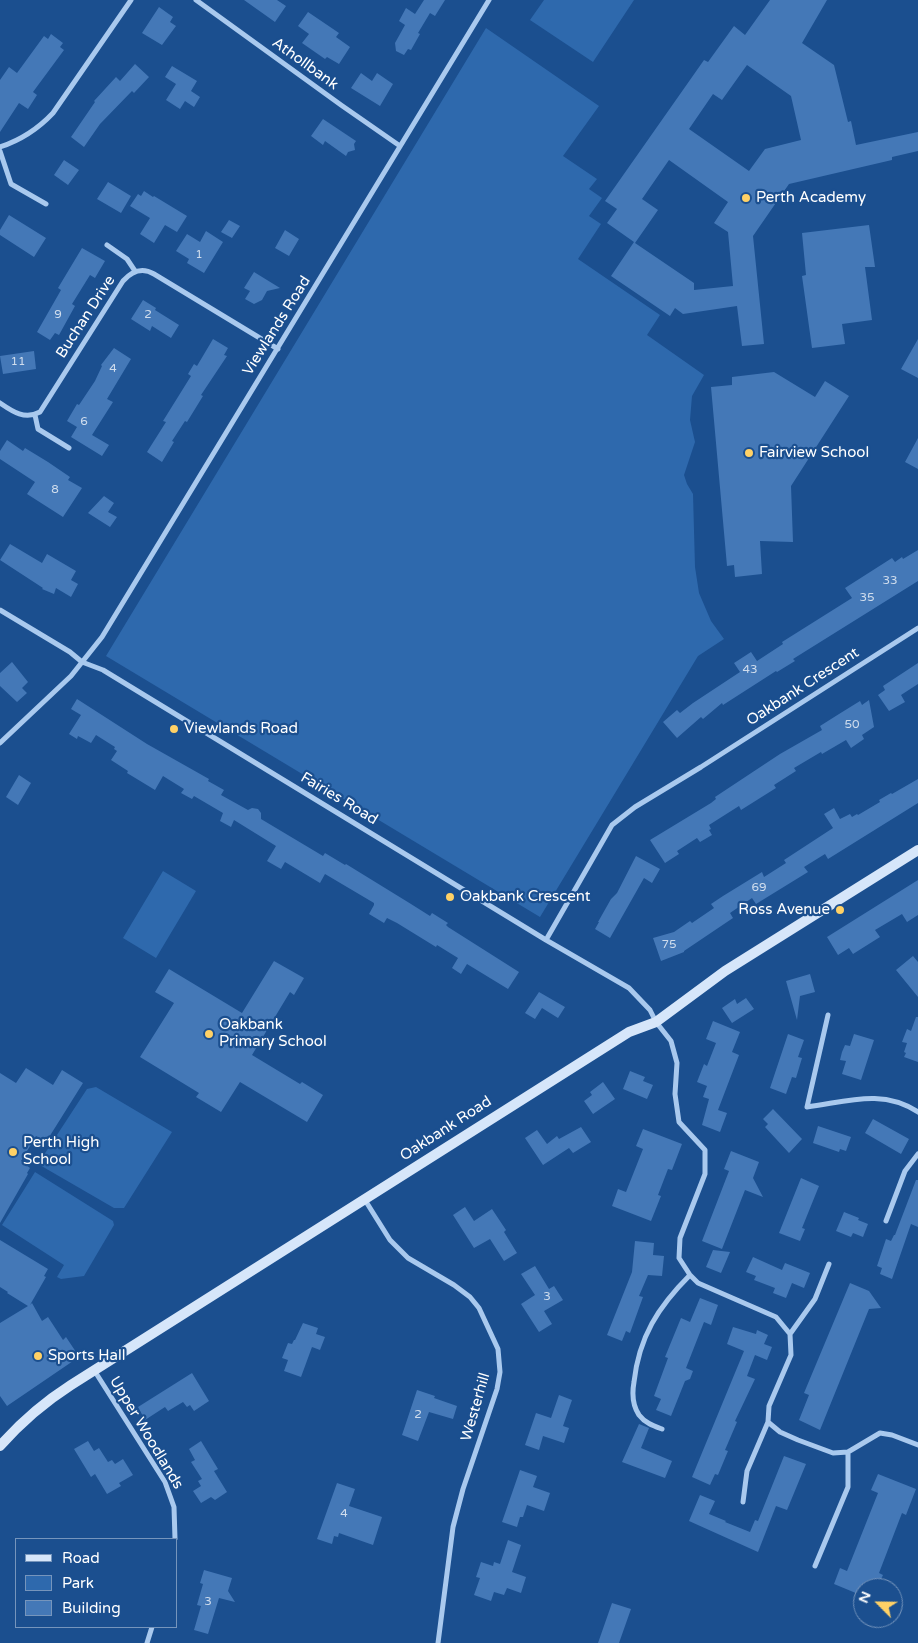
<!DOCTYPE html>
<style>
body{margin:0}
#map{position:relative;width:918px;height:1643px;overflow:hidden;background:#1b4f8f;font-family:"Varela Round",sans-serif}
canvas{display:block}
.legend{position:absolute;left:15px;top:1538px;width:162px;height:90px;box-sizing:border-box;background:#1b4f8f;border:1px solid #7695bc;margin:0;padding:6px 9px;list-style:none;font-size:15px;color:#fff}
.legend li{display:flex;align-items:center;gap:10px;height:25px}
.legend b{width:25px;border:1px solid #7695bc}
.north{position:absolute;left:853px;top:1578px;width:50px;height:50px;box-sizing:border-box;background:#1b4f8f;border:1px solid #7695bc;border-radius:50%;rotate:293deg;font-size:14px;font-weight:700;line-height:20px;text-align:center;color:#fff}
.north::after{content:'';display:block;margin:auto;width:18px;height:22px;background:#ffd166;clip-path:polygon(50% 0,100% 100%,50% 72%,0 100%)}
</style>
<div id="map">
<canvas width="918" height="1643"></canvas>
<ul class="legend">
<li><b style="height:6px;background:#d6e6fa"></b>Road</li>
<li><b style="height:14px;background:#2e69ad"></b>Park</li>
<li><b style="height:14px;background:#4478b7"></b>Building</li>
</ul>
<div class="north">N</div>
</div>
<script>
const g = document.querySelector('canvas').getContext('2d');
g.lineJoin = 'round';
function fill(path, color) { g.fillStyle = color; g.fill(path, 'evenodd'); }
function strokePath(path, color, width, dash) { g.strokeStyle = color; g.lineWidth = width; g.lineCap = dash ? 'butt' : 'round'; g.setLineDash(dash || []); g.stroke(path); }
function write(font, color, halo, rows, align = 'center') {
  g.font = font + ' "Varela Round",sans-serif'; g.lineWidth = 4.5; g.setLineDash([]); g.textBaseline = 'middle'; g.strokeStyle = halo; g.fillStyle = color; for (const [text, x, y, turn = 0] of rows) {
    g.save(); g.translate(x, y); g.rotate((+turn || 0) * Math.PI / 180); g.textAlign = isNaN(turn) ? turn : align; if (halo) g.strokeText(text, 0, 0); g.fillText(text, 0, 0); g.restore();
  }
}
fill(new Path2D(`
 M544,0H634L593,62L530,20Z
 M486,28L599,106L563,156L597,179L589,189L602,198L589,216L601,224L578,259L660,315L647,335L704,375L692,396L690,420L695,442L684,475L687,484L693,494L695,567L699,593L711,621L724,639L698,656L540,917L106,656Z
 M163,871L196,891L156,958L123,938Z
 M96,1087L172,1132L124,1208H114L38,1164L87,1089Z
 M35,1172L113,1221L114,1225L84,1276L61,1279L57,1277L64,1265L2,1225Z`), '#2e69ad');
fill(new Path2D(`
 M244,0H277L286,6L275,22Z
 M424,0H445L435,16L430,13L418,33L420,34L411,50L408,49L404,55L396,51L395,43L405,25L399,21L406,8L415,14Z
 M770,0H827L802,43L834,65L848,122L851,121L856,145L918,132V151L892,157V160L789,184L753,236L764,344L742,346L737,306L683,314L675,308L670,316L611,276L634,242L607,223L617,209L605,201L704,60L708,62L734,26L745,35ZM747,65L791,96L801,140L765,149L749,171L689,129L713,94L722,100ZM669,160L728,202L714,223L728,232L733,286L694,290V283L635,243L658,210L642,199Z
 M159,7L173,17L170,22L176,26L162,45L142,33Z
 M308,12L339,33L336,37L350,47L339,64L327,57L325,59L302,43L309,34L298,26Z
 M51,34L63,43L60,47L64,50L33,92L37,95L28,109L19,103L0,132V80L9,67L17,73L44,36L48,39Z
 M135,64L149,77L134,93L132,91L100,124L84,147L71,137L95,102L94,101L116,77L120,81Z
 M172,66L197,81L191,91L200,97L194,107L185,101L180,109L166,100L176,84L165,77Z
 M361,73L372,81L377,73L393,84L380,106L351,88Z
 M323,119L356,141L354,144L355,150L348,152L346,156L325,141L323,145L311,136Z
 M64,160L79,170L68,185L54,175Z
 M108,182L131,196L121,213L97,199Z
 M144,191L153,197L154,196L187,216L177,232L165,225L154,243L140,234L150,218L130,206L138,194L141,196Z
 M9,215L46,238L34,257L0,235V230Z
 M229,220L240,226L232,238L221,232Z
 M869,225L875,267H865L872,320L842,324L845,344L812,348L802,276L806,275L802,233Z
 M285,230L299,239L289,256L275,248Z
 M206,231L223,242L204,273L187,263L189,259L176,251L187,234L200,242Z
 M82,248L105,261L95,278L90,275L72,304L75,306L59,335L55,333L50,340L37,332L61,290L58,288Z
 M254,272L280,288L267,291L262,300L254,304L245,299L250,291L244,288Z
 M143,300L156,308L155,310L179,325L171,338L152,326L150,331L131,319Z
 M213,339L228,348L224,355L227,356L201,395L203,396L187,422L185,421L172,441L174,442L162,462L147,452L166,422L163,421L191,376L188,374L194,364L197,366Z
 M918,339V378L901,369Z
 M114,348L131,359L107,399L113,402L92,435L109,445L102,456L71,437L77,427L67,421L77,404L79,405L95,381L102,366L101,365Z
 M34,351L36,369L3,374L0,356Z
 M774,372L815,397L825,381L849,396L791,486L793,542L760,541L762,574L735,577L734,565L727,566L711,387L732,385V377Z
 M918,438V469L905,462Z
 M7,440L23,451L25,448L48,462L70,477L68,480L82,488L63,517L27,494L35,482L0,459V451Z
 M104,496L114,503L108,512L117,517L110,527L88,513Z
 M10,544L42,563L47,554L76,571L71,580L78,584L71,597L56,588L54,594L42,589L43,588L0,560Z
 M918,550V581L793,659L795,661L777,672L776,671L723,705L722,703L703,719L701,717L677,738L663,722L677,710L680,713L693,703L740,672L734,663L751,652L757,661L783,644L782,642L852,598L845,588L892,558L895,562L902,557L903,559Z
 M12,662L28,682L22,688L27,693L17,702L0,686V673Z
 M918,663V684L901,695L905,702L889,711L878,695L885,690L883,686Z
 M77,699L147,744L209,779L208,781L224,790L221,795L248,810L252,808L258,809L261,813V819L323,856L325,853L345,865L346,864L411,904L430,916L432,913L448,923L446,925L448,927L519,972L508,989L467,964L461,974L452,968L458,958L437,945L436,947L397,923L387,918L384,923L369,914L374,905V903L325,874L320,883L285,862L281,869L267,861L276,846L234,820L231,827L220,821L223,813L194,796L192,799L181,793L184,789L163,776L155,790L127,773L128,771L111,760L117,751L114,749L115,747L96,735L91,743L78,736L77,739L69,734L81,715L71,709Z
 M869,700L874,727L862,735L864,739L851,748L846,740L822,754L821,752L794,768L796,771L774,785L776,788L741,810L739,806L709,825L711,829L709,830L712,835L700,842L697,838L677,851L679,854L665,863L650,840L711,803L716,799L715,797L780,754L822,730L820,726L839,714L860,701L862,705Z
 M19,775L31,783L18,805L6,797Z
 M918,779V803L828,859L825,854L804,867L808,872L756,904L752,898L730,913L733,918L684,951V952L661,961L653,938L674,932L690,921L692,923L714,908L711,904L723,896L762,872L764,877L786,863L784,860L833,828L824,814L834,808L840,819L850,814L852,817L857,814L858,815L880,802L879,800L891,793L892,794Z
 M636,856L660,869L652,883L644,878L610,938L595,929L599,922H598L611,899L617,893Z
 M918,880V915L907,922L902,914L875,930L880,937L853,954L849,948L838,955L827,937Z
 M913,956L918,962V997L896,970Z
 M274,961L304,978L294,995L290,992L252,1055L300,1084L302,1082L323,1095L307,1122L240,1082L221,1112L196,1097L199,1093L140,1057L174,1003L155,992L169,969L242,1013Z
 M810,974L815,992L800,996L797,1020L786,981Z
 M539,992L565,1007L558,1018L542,1008L535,1019L525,1013Z
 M746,998L754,1009L732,1023L722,1008L735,999L737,1004Z
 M916,1017H918V1062L904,1057L906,1053L904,1052L907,1043L902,1042L907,1029L911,1031Z
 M713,1021L740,1032L732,1052L739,1055L718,1110L727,1113L720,1132L702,1125L709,1099L703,1097L707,1086L697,1082L704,1064L707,1066L716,1043L706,1039Z
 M788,1034L804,1040L798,1057L802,1058L796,1078L792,1077L786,1094L770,1088Z
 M854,1034L874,1040L861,1080L842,1074L846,1061L840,1060L842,1052L845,1045L850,1046Z
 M26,1068L53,1085L62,1070L83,1083L46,1142L36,1136L21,1161L30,1168L27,1173L28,1174L0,1223V1073L16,1083Z
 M630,1071L645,1077L643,1081L653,1085L647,1099L623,1089Z
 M603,1082L615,1099L593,1114L584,1101L592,1095L590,1092Z
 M773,1109L802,1139L789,1153L765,1127L768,1124L763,1119Z
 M873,1119L909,1139L901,1154L865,1133Z
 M818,1126L851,1137L846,1151L840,1149L839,1152L813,1143Z
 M581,1127L591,1142L573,1153L569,1148L543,1165L525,1138L537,1130L547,1144L557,1136L559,1139Z
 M643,1129L682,1144L672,1170L668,1169L658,1195L661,1196L651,1221L612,1206L618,1189L626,1192L643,1149L636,1146Z
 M731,1151L759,1162L753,1178L763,1197L745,1190L722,1249L702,1241L729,1171L724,1169Z
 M801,1178L819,1186L802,1228L805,1229L800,1241L779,1233Z
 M916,1180H918V1227L911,1224L892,1279L880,1274L882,1268L877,1266L886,1239L891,1241L894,1235H895Z
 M465,1207L474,1221L492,1209L506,1230L504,1232L517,1253L504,1261L490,1239L474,1248L453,1215Z
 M844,1212L859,1218L858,1220L868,1224L863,1237L853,1233L851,1237L836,1231Z
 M0,1240L48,1269L44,1276L46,1277L30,1305L32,1303L42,1321L48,1317L63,1340L66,1337L78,1355L75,1357L76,1359L7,1406L0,1396V1323L28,1306L7,1293L8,1292L0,1287Z
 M635,1241L654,1243L653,1255L664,1256L662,1276L648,1275L639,1296L643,1297L630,1333L626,1331L622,1341L607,1335L632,1272Z
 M713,1250L730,1252L721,1273L706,1267Z
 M753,1257L782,1270L785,1263L810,1273L804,1288L792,1283L786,1298L773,1293L775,1288L754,1280L756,1276L746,1272Z
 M535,1266L549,1289L554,1286L563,1300L544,1311L552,1324L539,1332L521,1304L535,1295L521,1274Z
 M850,1283L869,1291L881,1308L869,1309L820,1430L799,1420L809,1395L804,1393Z
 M700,1298L718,1305L711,1325L704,1322L686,1368L693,1371L690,1379L685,1381L671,1416L656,1410L661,1399L654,1396L668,1358L665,1357L681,1318L690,1322Z
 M303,1323L318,1328L316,1334L325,1337L320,1350L312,1347L301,1377L284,1371L288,1360L282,1358L288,1343L292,1344L294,1340H295Z
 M733,1327L756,1334L757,1330L768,1335L764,1344L772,1347L767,1360L755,1355L747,1376L755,1379L735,1421L737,1422L725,1450L728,1451L718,1475L715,1474L710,1485L692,1477L744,1351L727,1344Z
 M192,1373L209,1401L194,1411L190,1405L187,1407L183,1402L168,1411L165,1407L145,1420L138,1407Z
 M417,1390L435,1396L434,1398L457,1406L453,1419L429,1412L418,1441L402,1435Z
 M559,1395L572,1400L563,1426L569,1428L564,1443L543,1436L539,1450L525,1445L536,1413L551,1418Z
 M639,1424L649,1428L641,1448L672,1461L665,1478L622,1462Z
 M88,1441L94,1451L99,1448L108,1462L112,1460L115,1464L123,1459L133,1475L119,1483L121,1486L107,1494L95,1474L91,1477L74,1449Z
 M201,1441L218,1469L214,1471L227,1492L215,1500L211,1497L201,1503L193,1491L201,1486L198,1481L202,1479L191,1462L195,1460L189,1449Z
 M784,1456L806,1464L787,1510L776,1506L758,1552L689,1521L700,1495L715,1501L709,1514L726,1521L725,1522L750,1532L755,1520L758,1521Z
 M520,1470L537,1476L533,1487L550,1493L544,1511L527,1505L523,1517H520L517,1527L502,1522Z
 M878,1474L916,1489L906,1515L902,1513L879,1573L883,1575L877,1588H863V1596L834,1584L840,1568L847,1571L878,1493L871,1490Z
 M337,1483L355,1489L349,1506L382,1517L373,1545L339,1533L338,1537L334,1536L332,1544L317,1539Z
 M508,1540L521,1545L512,1572L526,1577L521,1593L507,1588L504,1595L494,1592L491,1601L474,1595L480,1578L476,1577L481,1562L493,1566L494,1562L500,1564Z
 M204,1570L232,1578L228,1591L235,1602L219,1598L208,1634L194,1630L201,1606L197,1605L203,1584L200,1583Z
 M612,1603L631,1609L619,1643H598Z`), '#4478b7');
strokePath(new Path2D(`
 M196,0L341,105L400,146
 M0,147C21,140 38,129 53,113L131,0
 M0,151L11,184L46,204
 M107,245L127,259L135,271
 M0,403C13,412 25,420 40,412L123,281C132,271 142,267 154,274L278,349
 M35,415L38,429L69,448
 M0,610L70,652L82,662L103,670L546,940L629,988L650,1010L656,1022L671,1041L677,1063L675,1094L679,1122L705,1150V1174L680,1238L679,1258L690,1275L698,1283L776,1317L790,1334L791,1355L769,1406L768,1422L780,1432L798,1440L833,1453L848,1452
 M0,743L71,676L102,637L489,0
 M546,940L612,825L635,807L701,767L918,628
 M828,1015L807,1107C846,1102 882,1088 918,1112
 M365,1200L390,1240L408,1258L454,1285L470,1297L479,1308L498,1349L500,1372L497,1389L463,1489L453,1527L438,1643
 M886,1221L905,1171L918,1154
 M790,1334L815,1299L829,1264
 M94,1370L165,1482L174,1507L175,1539
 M662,1429C654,1426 645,1423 639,1415C633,1406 632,1393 634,1382C639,1337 658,1307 690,1275
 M743,1502L747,1471L768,1422
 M815,1566L848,1487V1452L880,1433L892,1435L918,1445
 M147,1643L152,1627`), '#a9c9ee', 5);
strokePath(new Path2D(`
 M0,1446C22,1421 43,1403 71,1385L629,1032L656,1022L725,971L918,850`), '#d6e6fa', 10);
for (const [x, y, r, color] of [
 [746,198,5,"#ffd166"],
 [749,453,5,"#ffd166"],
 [174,729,5,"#ffd166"],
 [450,897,5,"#ffd166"],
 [840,910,5,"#ffd166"],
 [209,1034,5,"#ffd166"],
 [13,1152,5,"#ffd166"],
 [38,1356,5,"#ffd166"]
]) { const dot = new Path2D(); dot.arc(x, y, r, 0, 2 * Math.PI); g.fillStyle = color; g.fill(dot); strokePath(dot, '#1b4f8f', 2); }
write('12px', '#d0dded', null, [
 ["1",199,255],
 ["9",58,315],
 ["2",148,315],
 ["11",18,362],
 ["4",113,369],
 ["6",84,422],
 ["8",55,490],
 ["33",890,581],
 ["35",867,598],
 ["43",750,670],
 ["50",852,725],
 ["69",759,888],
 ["75",669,945],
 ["3",547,1297],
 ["2",418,1415],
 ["4",344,1514],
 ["3",208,1602]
]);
write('15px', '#fff', '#1b4f8f', [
 ["Athollbank",305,64,36],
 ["Buchan Drive",86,317,-57],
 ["Viewlands Road",277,326,-58],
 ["Oakbank Crescent",803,687,-33],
 ["Fairies Road",339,799,31],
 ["Oakbank Road",446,1129,-33],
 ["Westerhill",476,1407,-74],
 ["Upper Woodlands",146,1433,59]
]);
write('15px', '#fff', '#1b4f8f', [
 ["Perth Academy",756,198],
 ["Fairview School",759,453],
 ["Viewlands Road",184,729],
 ["Oakbank Crescent",460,897],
 ["Ross Avenue",830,910,"right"],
 ["Oakbank",219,1025],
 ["Primary School",219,1042],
 ["Perth High",23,1143],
 ["School",23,1160],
 ["Sports Hall",48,1356]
], 'left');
</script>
